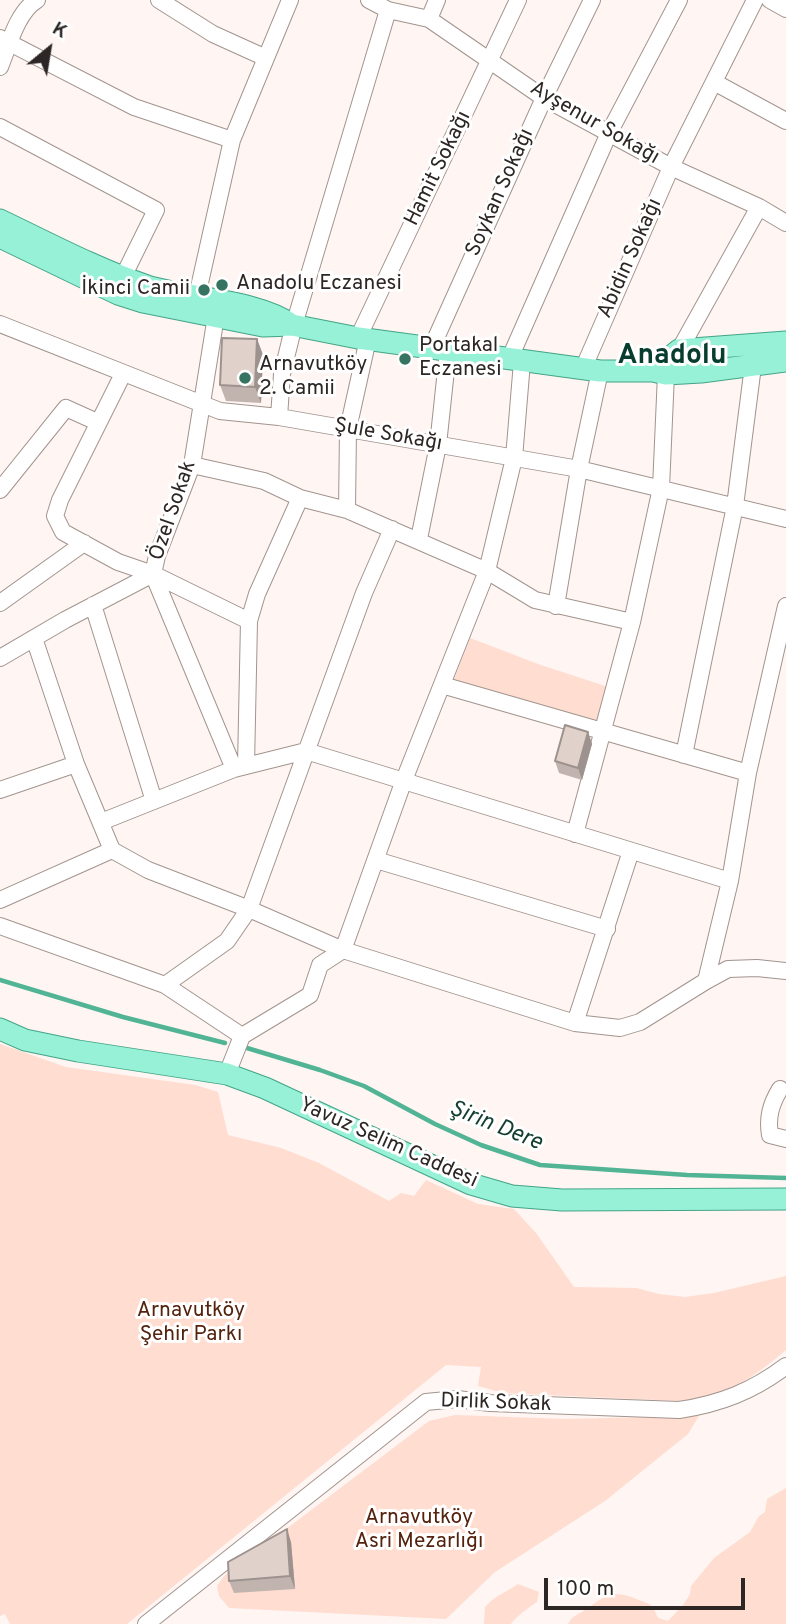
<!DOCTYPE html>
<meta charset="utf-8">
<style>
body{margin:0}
#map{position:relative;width:786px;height:1624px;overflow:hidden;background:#fff5f2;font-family:Overpass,sans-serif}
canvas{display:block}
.north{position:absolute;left:14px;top:14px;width:70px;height:70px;-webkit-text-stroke:5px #fff;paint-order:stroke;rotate:30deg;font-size:19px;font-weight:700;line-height:28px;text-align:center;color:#2c2624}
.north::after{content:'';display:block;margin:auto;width:24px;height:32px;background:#2c2624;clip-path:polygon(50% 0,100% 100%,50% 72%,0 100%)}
.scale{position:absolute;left:544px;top:1578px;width:201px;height:32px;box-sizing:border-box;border:4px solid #2c2624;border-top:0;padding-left:9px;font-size:21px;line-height:24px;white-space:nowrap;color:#2c2624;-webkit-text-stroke:5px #fff;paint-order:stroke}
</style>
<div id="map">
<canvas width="786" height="1624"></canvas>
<div class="north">K</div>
<div class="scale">100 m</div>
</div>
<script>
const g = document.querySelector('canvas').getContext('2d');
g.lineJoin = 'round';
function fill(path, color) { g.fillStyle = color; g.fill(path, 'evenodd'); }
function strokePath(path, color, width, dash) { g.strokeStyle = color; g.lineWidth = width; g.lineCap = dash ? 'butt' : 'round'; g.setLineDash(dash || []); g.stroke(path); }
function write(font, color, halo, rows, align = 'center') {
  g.font = font + ' Overpass,sans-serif'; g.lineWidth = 6; g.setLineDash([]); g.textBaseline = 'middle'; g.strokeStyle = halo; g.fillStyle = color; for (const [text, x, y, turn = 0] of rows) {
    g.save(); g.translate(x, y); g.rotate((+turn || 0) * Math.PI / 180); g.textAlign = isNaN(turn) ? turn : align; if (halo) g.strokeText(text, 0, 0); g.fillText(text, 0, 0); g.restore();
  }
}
fill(new Path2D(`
 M470,638L538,664L608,687L602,717L593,723L453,682Z
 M0,1044L66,1067L195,1085L218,1092L228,1135L281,1148L319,1163L389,1201L401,1193L414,1196L426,1180L478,1204L514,1209L536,1233L574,1287L636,1288L659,1294L685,1297L714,1293L786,1276V1350C749,1381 727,1396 678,1401L503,1393L478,1386L481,1367L446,1365L127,1624H10L5,1614L0,1616Z
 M455,1415L565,1419L699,1416L688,1434L605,1501L495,1572L446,1619L229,1608L219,1596L217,1586L224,1576L429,1421Z
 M786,1488V1624H568C572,1616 577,1615 585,1610C604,1597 611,1589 634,1598C650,1605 651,1601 658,1618L668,1621L684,1604L690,1594L691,1586L714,1558L750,1532L759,1516L765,1512L767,1499Z
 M518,1584L539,1592L537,1602C530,1606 515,1618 511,1624H484L485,1607C496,1595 505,1593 518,1584Z`), '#ffddd0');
strokePath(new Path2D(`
 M0,980L123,1017L225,1043
 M247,1048L320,1070L364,1086L435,1124L481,1145L540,1165L687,1175L786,1178`), '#51b495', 4.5);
const minor = new Path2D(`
 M159,0L213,34L266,58
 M369,0L388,10L429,19
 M437,0L429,19L544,98L671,167L759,207L786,223
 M770,0L786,9
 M0,38L134,107L232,140
 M0,67C9,45 17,12 37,0
 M714,82L786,121
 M0,127L156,210L123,277
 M197,296L232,140L290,0
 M0,324L220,411L279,417L579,469L786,519
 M358,338L518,0
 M431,349L544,98L592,0
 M509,360L609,133L679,0
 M583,369L671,167L755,0
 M123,374L60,500L55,516L63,532L118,562L153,574L249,621
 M279,417L282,374L294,325L388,10
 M192,465L264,481L300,498L347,510L487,571L535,600L632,622
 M0,490L66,408L97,422
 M347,510L348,429L368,339
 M419,539L438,445L448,351
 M153,574L234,769
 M0,603L84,543
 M93,605L154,801
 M556,606L579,469L600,371
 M34,638L76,764L112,850L148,870L249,909L343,950L575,1023L620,1028L640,1022L706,981L728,969L757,968L786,971
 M0,658L65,620L153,574L157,556L192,465L216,316
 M442,685L748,773
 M684,755L735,506L753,366
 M246,766L249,621L257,594L300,498
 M0,790L76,764
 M101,822L234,769L306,751L730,881
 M575,834L632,622L661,488L666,374L759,207
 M376,860L607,929
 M0,900L112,850
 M0,926L165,985L242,1036
 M706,981L730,881L748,773L786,606
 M165,985L227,941L249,909L364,593L392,529
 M575,1023L631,851
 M227,1074L242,1036L310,995L320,965L343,950L404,780L487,571L514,458L522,362
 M780,1089C771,1104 767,1117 770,1135L786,1139
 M146,1624L426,1402L457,1399L490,1403L679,1410C720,1404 753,1391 786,1366`);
const major = new Path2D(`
 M0,220C48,243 97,269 147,286C189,299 258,300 292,325
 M0,237L118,294L143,302L263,326L292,325L358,338L600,371H653L666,374L701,372L786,361
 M653,371L679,350L786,342
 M0,1029L25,1040L78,1051L227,1074L265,1088L471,1184L512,1196L562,1200L786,1199`);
strokePath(minor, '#a2948e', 18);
strokePath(major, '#43a487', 23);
strokePath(minor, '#fff', 16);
strokePath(major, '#96f1d7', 21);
fill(new Path2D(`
 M257,339L263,355L261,403L226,401L220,385Z
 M588,732L592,744L582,780L559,773L555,761Z
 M291,1542L295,1589L234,1593L229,1581Z`), '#c1b4af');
fill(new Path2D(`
 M257,339L263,355L261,403L255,387Z
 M588,732L592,744L582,780L578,768Z
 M287,1529L291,1542L295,1589L290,1576Z`), '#9d928e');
const building = new Path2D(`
 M222,338L257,339L255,387L220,385Z
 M565,725L588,732L578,768L555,761Z
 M287,1529L290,1576L229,1581L228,1562Z`);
fill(building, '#e0d1cb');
strokePath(building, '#9d928e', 2);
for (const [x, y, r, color] of [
 [222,285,7,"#367461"],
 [204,290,7,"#367461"],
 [405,359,7,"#367461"],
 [245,378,7,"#367461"]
]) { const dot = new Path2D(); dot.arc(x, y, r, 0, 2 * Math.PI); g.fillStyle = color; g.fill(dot); strokePath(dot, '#fff', 2.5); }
write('21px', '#2c2624', '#fff', [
 ["Ayşenur Sokağı",594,124,30],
 ["Hamit Sokağı",439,169,-64],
 ["Soykan Sokağı",501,193,-66],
 ["Abidin Sokağı",631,259,-66],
 ["Şule Sokağı",388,436,10],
 ["Özel Sokak",174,511,-71],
 ["Yavuz Selim Caddesi",388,1144,24],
 ["Dirlik Sokak",496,1404,2]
]);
write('21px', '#2c2624', '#fff', [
 ["Anadolu Eczanesi",236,285],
 ["İkinci Camii",190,290,"right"],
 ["Portakal",419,347],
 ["Eczanesi",419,371],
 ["Arnavutköy",259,366],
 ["2. Camii",259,390]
], 'left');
write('21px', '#54220d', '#fff', [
 ["Arnavutköy",191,1312],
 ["Şehir Parkı",191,1336],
 ["Arnavutköy",419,1519],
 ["Asri Mezarlığı",419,1543]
]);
write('italic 23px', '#123e31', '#fff', [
 ["Şirin Dere",495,1127,22]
]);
write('bold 28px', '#063d2f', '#fff', [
 ["Anadolu",672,357]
]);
</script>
